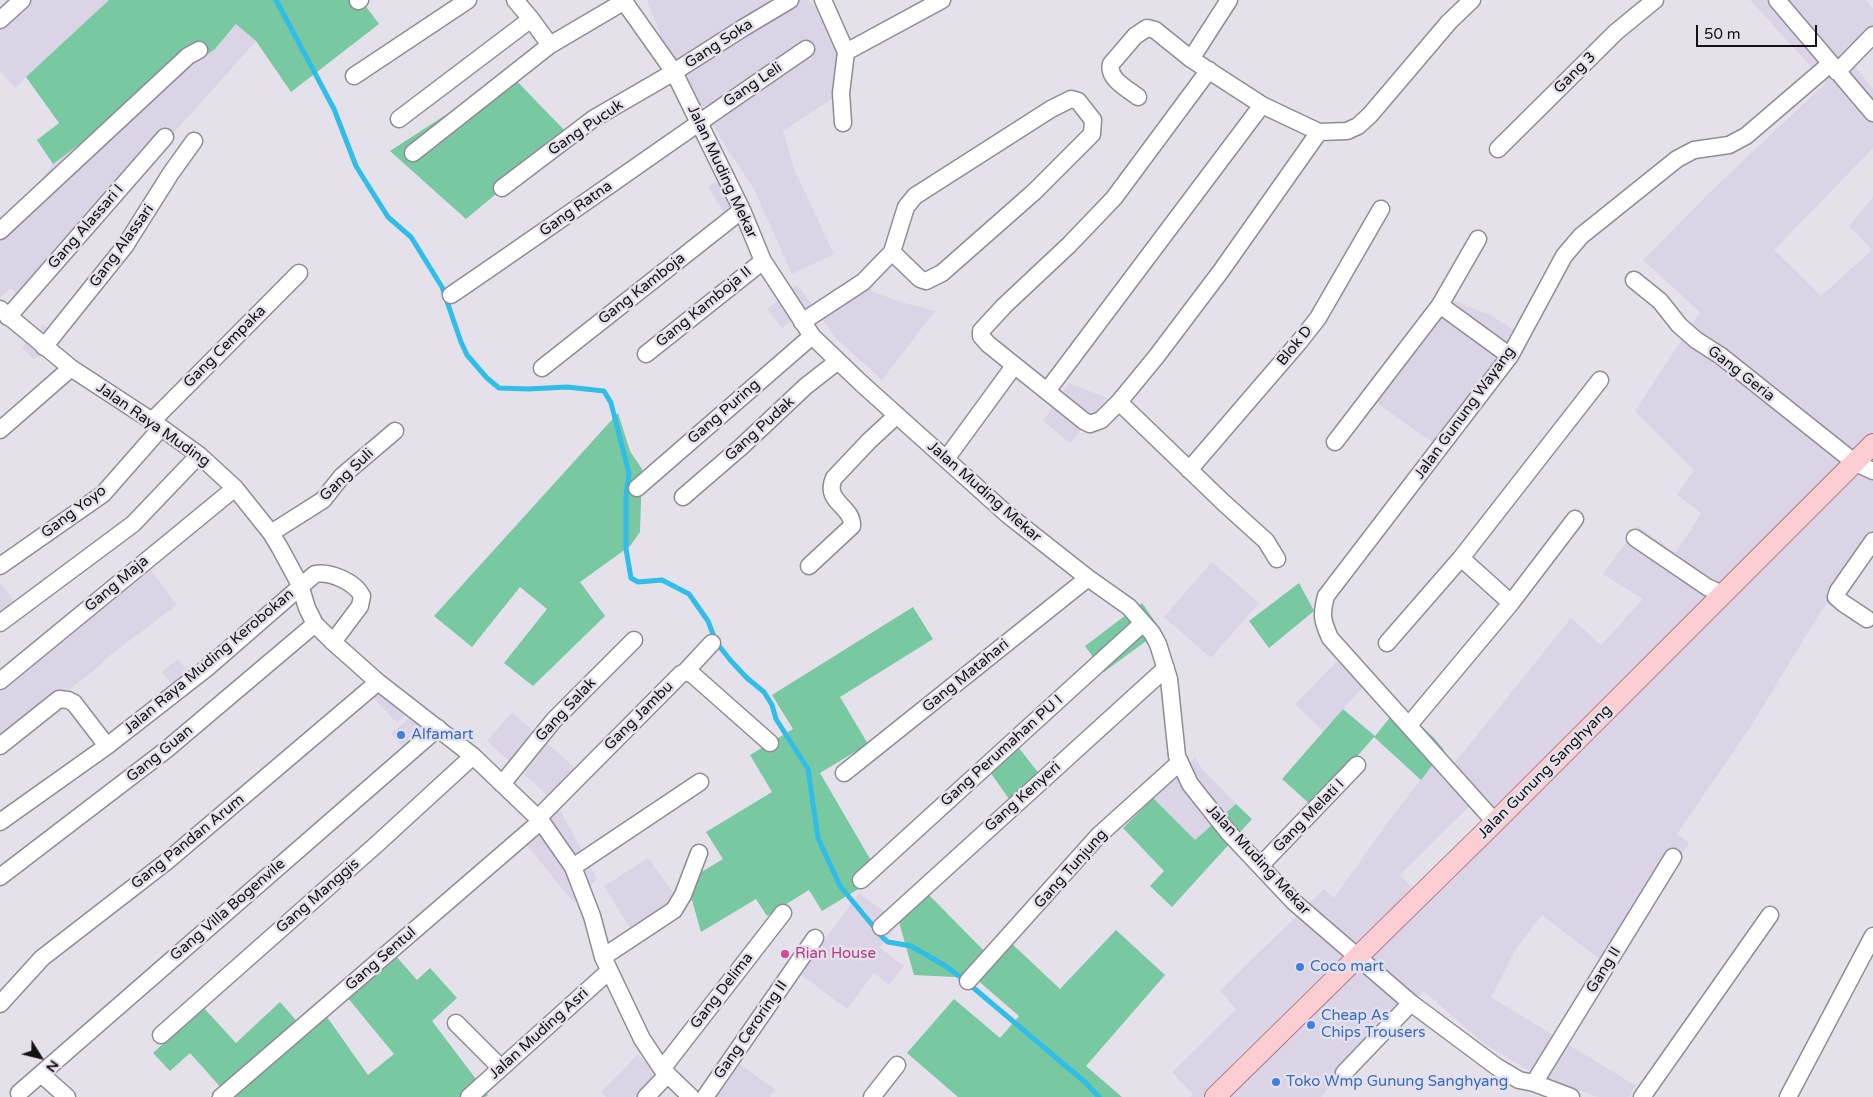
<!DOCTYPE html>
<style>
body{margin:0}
#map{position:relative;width:1873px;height:1097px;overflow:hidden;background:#e4e1eb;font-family:"Varela Round",sans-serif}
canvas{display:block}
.north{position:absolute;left:15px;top:1032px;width:50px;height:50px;-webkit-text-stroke:4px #e4e1eb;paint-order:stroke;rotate:126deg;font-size:14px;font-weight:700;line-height:20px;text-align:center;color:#131215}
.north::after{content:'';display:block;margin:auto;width:18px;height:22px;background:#131215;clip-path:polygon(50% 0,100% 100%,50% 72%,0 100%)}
.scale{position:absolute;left:1696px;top:25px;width:121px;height:22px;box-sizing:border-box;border:2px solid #131215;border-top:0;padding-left:6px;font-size:15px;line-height:18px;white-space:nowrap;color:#131215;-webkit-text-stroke:4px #e4e1eb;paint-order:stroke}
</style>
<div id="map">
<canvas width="1873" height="1097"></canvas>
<div class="north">N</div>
<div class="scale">50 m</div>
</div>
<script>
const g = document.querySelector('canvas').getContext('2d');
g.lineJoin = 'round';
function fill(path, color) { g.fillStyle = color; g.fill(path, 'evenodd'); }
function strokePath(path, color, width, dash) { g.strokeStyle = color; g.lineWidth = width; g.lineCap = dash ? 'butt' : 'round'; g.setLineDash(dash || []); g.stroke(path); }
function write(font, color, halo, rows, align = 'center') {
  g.font = font + ' "Varela Round",sans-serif'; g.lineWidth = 5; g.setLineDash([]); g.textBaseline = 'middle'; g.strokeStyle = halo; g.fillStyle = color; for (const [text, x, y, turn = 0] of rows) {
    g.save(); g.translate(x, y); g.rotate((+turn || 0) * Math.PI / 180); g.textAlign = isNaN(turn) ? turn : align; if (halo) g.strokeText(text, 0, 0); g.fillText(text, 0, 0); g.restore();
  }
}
fill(new Path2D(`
 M13,0H109L15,88L0,71V22Z
 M647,0H809L832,27L845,90L783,131L794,169L834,254L792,274L754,189L727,148L668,54Z
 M1750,0H1866L1873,9V37L1850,60L1873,89V148L1774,250L1821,296L1872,250L1849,226L1873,197V532L1815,621L1751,726L1677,834L1689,843L1610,967L1542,915L1517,947L1491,997L1636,1086L1628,1097H1598L1538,1076L1483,1043L1424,991L1343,1072L1321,1097H1190L1193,1094L1172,1072L1236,1009L1220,991L1324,889L1334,898L1388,822L1444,750L1453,765L1571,618L1601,645L1643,599L1603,574L1634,531L1638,526L1675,553L1687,536L1701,513L1677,495L1694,470L1635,411L1700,312L1643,260L1711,191L1826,83ZM1475,801L1490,817L1413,889L1400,875Z
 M237,24L256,41L23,301L11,288L0,298V231L8,225L53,164L138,101L215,49Z
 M727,176L760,228L749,234L737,214L728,220L708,186Z
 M864,280L872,291L897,301L935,311L882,380L835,337L820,316Z
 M797,285L812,304L782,328L767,309Z
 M1452,300L1492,316L1526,338L1443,450L1373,400Z
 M44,325L57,338L34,360L22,347Z
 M1069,383L1107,398L1070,443L1043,421Z
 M145,562L177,605L109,656L92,672L0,743V690Z
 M1212,562L1259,603L1211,658L1164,617Z
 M0,582L21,611L0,624Z
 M178,659L191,675L175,688L162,672Z
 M1338,660L1365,685L1323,731L1295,704Z
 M381,678L410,710L397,723L367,691Z
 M424,706L443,729L411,757L391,733Z
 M512,712L583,775L557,804L597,879L574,903L521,838L557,804L487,741Z
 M1195,757L1202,769L1236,804L1195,841L1153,798Z
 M648,858L678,899L635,936L604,886Z
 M859,893L899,922L880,948L904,966L889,985L874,973L847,1009L800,974Z
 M638,1054L664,1081L648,1097H606L601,1092Z
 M737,1062L776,1090L770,1097H716Z`), '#dad4e6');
fill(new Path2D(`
 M109,0H361L379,24L291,92L256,41L236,24L215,49L138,101L53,164L37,140L59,123L26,77Z
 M508,72L568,134L466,219L390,151L478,94Z
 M618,413L630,451L642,469L640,532L630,546L580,582L605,616L533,686L504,663L547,609L520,587L472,647L434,616Z
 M1299,583L1314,611L1269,648L1249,621Z
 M1142,603L1161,630L1104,672L1085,646Z
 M913,607L933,639L840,697L868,744L820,773L880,876L822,911L809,890L767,916L756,899L701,932L692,900L683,904L675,888L723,859L706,832L772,792L750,755L793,729L772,695Z
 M1400,705L1435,739L1444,750L1421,780L1374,737L1313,807L1282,779L1343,709L1375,736Z
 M1015,743L1041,776L1014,806L983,762Z
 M1153,798L1195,840L1236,804L1252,819L1172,907L1150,886L1164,871L1123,828Z
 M928,894L992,959L1009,941L1060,989L1116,930L1165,975L1086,1066L1122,1097H958L907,1053L954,999L1000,1038L1019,1016L975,978L914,975L899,922Z
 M395,955L417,980L430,968L457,998L432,1021L488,1095L485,1097H218L224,1091L190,1053L170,1071L153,1053L203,1007L236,1043L280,1002L308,1034L327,1017L368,1075L394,1054L347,997Z`), '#78c8a1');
strokePath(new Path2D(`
 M276,0L334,109L356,166L364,179L388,217L411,237L442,287L461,342L467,355L487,378L499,388L528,389L567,387L604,391L611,403L629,473L626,496V549L631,578L638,582L662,580L689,594L708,621L716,642L731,661L747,678L764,692L772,705L776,719L808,769L818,838L840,886L883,938L888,942L911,946L944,965L963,979L1086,1083L1099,1097`), '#30bde7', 5);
const minor = new Path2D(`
 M515,0L531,19
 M623,0L674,72L742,210L763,261L812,336L861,383L1008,515L1088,578L1129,607L1152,633L1158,644L1169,679L1177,756L1190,784L1229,833L1294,902L1411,1003L1497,1067L1519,1080L1534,1083L1571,1097
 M823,0L846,52L841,93L843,123
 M1777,0L1873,113
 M358,1L360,0
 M0,20L22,0
 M846,52L942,0
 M1191,59L1229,0
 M1209,70L1114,198L1069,245L1004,306L981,331V336L988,344L1084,421L1090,424L1101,420L1119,402L1156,357L1221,271L1319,132
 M1837,72L1873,35
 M354,76L468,0
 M1138,97C1128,89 1107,79 1111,64L1135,36L1147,28L1155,30L1191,59L1262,105L1319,132L1347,131L1358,126L1370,115L1449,22L1472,0
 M1071,99L1078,101L1093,120L1092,134L1034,192L942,273L926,281L920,279L892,252L906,207L915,196L1051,109Z
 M399,119L531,19L550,45L623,2
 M1498,149L1616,32L1655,0
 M413,153L550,45
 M502,188L593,119L674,72L743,28L790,0
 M0,231L188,56L199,50
 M1634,280L1660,301L1679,325L1696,340L1721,356L1854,462L1873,471
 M451,295C570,214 687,130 806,49
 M1440,305L1510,356
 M0,309L71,368L152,421L199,455L235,488L271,533L280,548L300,585L307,608L315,624L333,642L378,682L473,756L541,821L573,867L592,916L603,957L642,1039L662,1069L691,1097
 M8,317L165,137
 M802,322L863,282L892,252
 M44,347L125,246L171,173L194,141
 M646,354L763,261
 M542,368L742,210
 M1047,391L1262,105
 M1119,402L1224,503L1266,541L1277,559
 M152,421L299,273
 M0,430L71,368
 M1335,442L1440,305L1478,239
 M946,459L1014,366
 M1189,470L1300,341L1318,318L1381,209
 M637,488L812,336
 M683,497L741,447L806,386L838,361
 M271,533L323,500L342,476L395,431
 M1635,538L1707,587L1722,594
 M1461,558L1600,380
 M0,566L103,494L161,428
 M809,566L852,526C853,506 823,502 834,478L869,441L897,415
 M1867,619L1843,603L1836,597L1838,591L1873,541
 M0,623L133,524L199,455
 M1387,643L1461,558L1511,603
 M685,672L712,643
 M0,681L235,488
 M1409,725L1511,603L1575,519
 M0,746L59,699L68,700L74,703L107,746
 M844,773L1088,578
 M502,784L554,720L634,640
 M538,818L681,674L685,672L692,674L770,743
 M0,822L107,746L207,668L315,574C330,571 355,582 362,596L360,606L333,642
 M1495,822L1330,638C1322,620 1321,615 1326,596L1510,356L1564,256L1581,236L1677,159L1694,150L1729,145L1746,136L1830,64
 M1260,866L1357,765
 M573,867L700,782
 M0,877L166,750L315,624
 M861,880L1143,623
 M881,927L1166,668
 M603,957L674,910L683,895L699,853
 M968,981L1098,836L1180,762
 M0,1004L42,958L166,862L378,682
 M456,1023L501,1068
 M161,1035L377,844L473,756
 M662,1069L783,913
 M1344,1073L1411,1003
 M41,1074L67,1097
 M1534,1083L1673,857
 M19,1093L438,728
 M221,1097L541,821
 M469,1097L609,971
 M646,1097L667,1075
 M705,1097L815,938
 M872,1097L897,1065
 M1642,1097L1770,915
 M1788,1097L1873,936`);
const major = new Path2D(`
 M1215,1097L1495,822L1873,444`);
strokePath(minor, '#8f8c96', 19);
strokePath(major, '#a7767c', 22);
strokePath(minor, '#fff', 16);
strokePath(major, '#facdd2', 20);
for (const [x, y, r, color] of [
 [401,735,5,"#3f7fe0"],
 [785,954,5,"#d1479c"],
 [1300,967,5,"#3f7fe0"],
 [1311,1025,5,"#3f7fe0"],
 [1276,1082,5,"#3f7fe0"]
]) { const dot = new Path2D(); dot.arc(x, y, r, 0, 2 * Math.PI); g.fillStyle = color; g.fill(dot); strokePath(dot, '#e4e1eb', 2); }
write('15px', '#131215', '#e4e1eb', [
 ["Gang Soka",719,44,-33],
 ["Gang 3",1575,73,-45],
 ["Gang Leli",753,85,-34],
 ["Gang Pucuk",586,128,-34],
 ["Jalan Muding Mekar",722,172,65],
 ["Gang Ratna",576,209,-35],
 ["Gang Alassari I",86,227,-49],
 ["Gang Alassari",122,246,-54],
 ["Gang Kamboja",642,289,-38],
 ["Gang Kamboja II",704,307,-39],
 ["Blok D",1295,346,-51],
 ["Gang Cempaka",225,347,-45],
 ["Gang Geria",1741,374,38],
 ["Gang Puring",724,412,-41],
 ["Jalan Gunung Wayang",1465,413,-54],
 ["Jalan Raya Muding",153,425,35],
 ["Gang Pudak",760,429,-42],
 ["Gang Suli",347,475,-44],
 ["Jalan Muding Mekar",984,492,41],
 ["Gang Yoyo",74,512,-37],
 ["Gang Maja",117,584,-40],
 ["Jalan Raya Muding Kerobokan",209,662,-40],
 ["Gang Matahari",966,676,-39],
 ["Gang Salak",566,710,-47],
 ["Gang Jambu",639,716,-45],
 ["Gang Perumahan PU I",1002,751,-42],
 ["Gang Guan",160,754,-39],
 ["Jalan Gunung Sanghyang",1545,772,-45],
 ["Gang Kenyeri",1023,797,-42],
 ["Gang Melati I",1309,816,-46],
 ["Gang Pandan Arum",188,842,-39],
 ["Jalan Muding Mekar",1258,860,47],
 ["Gang Tunjung",1071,869,-48],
 ["Gang Manggis",318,896,-41],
 ["Gang Villa Bogenvile",228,910,-41],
 ["Gang Sentul",381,959,-41],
 ["Gang II",1604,970,-58],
 ["Gang Delima",722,991,-52],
 ["Gang Ceroring II",751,1030,-55],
 ["Jalan Muding Asri",539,1034,-42]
]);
write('15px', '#366cbe', '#e4e1eb', [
 ["Alfamart",411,735],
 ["Coco mart",1310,967],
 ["Cheap As",1321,1016],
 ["Chips Trousers",1321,1033],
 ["Toko Wmp Gunung Sanghyang",1286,1082]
], 'left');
write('15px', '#b23c85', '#e4e1eb', [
 ["Rian House",795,954]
], 'left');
</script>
